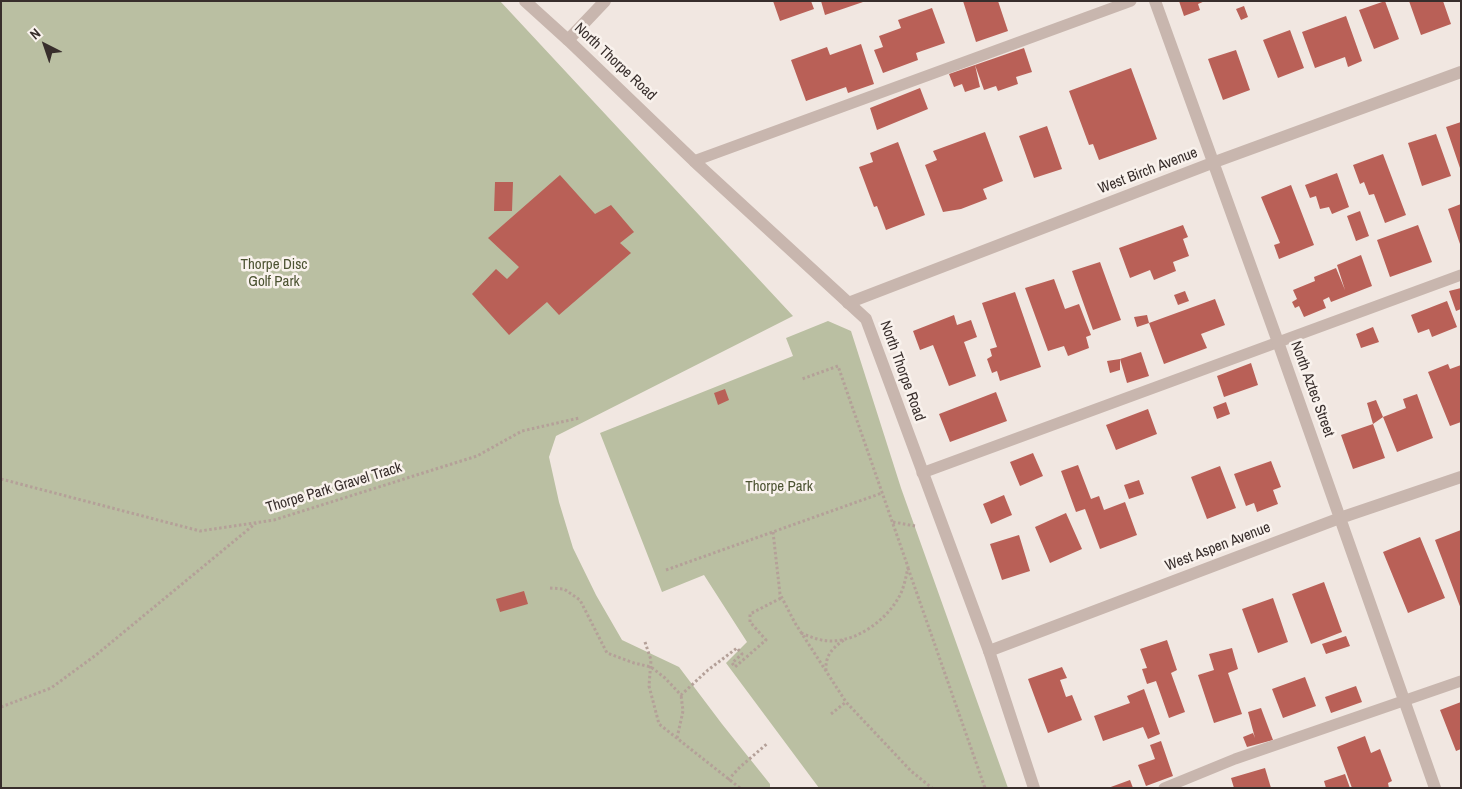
<!DOCTYPE html>
<style>
body{margin:0}
#map{position:relative;width:1462px;height:789px;overflow:hidden;background:#f1e7e1;font-family:"Archivo Narrow",sans-serif}
canvas{display:block}
.frame{position:absolute;inset:0;border:2px solid #382e2c;pointer-events:none}
.north{position:absolute;left:20px;top:20px;width:50px;height:50px;-webkit-text-stroke:4px #f9f2ed;paint-order:stroke;rotate:319deg;font-size:14px;font-weight:700;line-height:20px;text-align:center;color:#382e2c}
.north::after{content:'';display:block;margin:auto;width:18px;height:22px;background:#382e2c;clip-path:polygon(50% 0,100% 100%,50% 72%,0 100%)}
</style>
<div id="map">
<canvas width="1462" height="789"></canvas>
<div class="frame"></div>
<div class="north">N</div>
</div>
<script>
const g = document.querySelector('canvas').getContext('2d');
g.lineJoin = 'round';
function fill(path, color) { g.fillStyle = color; g.fill(path, 'evenodd'); }
function strokePath(path, color, width, dash) { g.strokeStyle = color; g.lineWidth = width; g.lineCap = dash ? 'butt' : 'round'; g.setLineDash(dash || []); g.stroke(path); }
function write(font, color, halo, rows, align = 'center') {
  g.font = font + ' "Archivo Narrow",sans-serif'; g.lineWidth = 5; g.setLineDash([]); g.textBaseline = 'middle'; g.strokeStyle = halo; g.fillStyle = color; for (const [text, x, y, turn = 0] of rows) {
    g.save(); g.translate(x, y); g.rotate((+turn || 0) * Math.PI / 180); g.textAlign = isNaN(turn) ? turn : align; if (halo) g.strokeText(text, 0, 0); g.fillText(text, 0, 0); g.restore();
  }
}
fill(new Path2D(`
 M1,1H500L793,316L556,436L549,457L559,502L573,548L596,595L622,640L679,667L722,724L770,784V788H1Z
 M828,321L851,331L901,488L1008,788H819L726,663L747,642L704,575L662,592L600,433L793,356L786,338Z`), '#babfa2');
fill(new Path2D(`
 M773,1H811L814,9L780,21Z
 M821,1H863V2L825,15Z
 M963,1H998L1008,31L976,42Z
 M1179,1H1205L1198,4L1200,10L1184,16Z
 M1385,1L1399,39L1374,49L1359,10Z
 M1409,1H1443L1451,24L1421,35Z
 M1244,6L1248,17L1241,20L1236,9Z
 M932,8L945,43L916,53L918,60L883,73L874,50L883,47L879,36L901,28L898,20Z
 M1346,16L1362,61L1348,67L1345,57L1315,68L1302,32Z
 M1290,30L1304,68L1278,78L1263,40Z
 M861,44L874,84L848,93L846,87L806,101L791,60L827,47L830,55Z
 M1024,48L1032,72L1016,77L1018,84L998,91L996,86L984,90L975,65L980,87L965,92L962,84L954,87L949,74Z
 M1236,50L1250,90L1223,100L1208,59Z
 M1131,68L1157,139L1099,160L1093,144L1089,145L1069,91Z
 M920,88L928,109L877,130L870,108Z
 M1461,122V168H1460L1446,127Z
 M1047,126L1062,169L1034,178L1019,136Z
 M985,132L1003,181L983,189L987,199L961,209L943,212L925,165L937,160L933,151Z
 M1436,134L1451,176L1422,186L1408,143Z
 M898,142L925,215L886,230L877,206L874,207L859,167L873,162L870,153Z
 M1383,154L1406,215L1385,223L1374,194L1369,195L1364,182L1360,184L1353,165Z
 M1337,173L1349,207L1332,214L1329,207L1320,209L1316,196L1310,198L1305,185Z
 M560,175L595,214L611,205L634,232L620,243L631,253L559,315L547,302L509,335L472,294L496,269L507,279L519,267L488,238Z
 M495,182H513L512,211H494Z
 M1291,185L1314,245L1279,259L1274,245L1280,243L1261,197Z
 M1461,204V244H1460L1448,209Z
 M1360,211L1369,236L1356,241L1347,216Z
 M1183,225L1188,237L1183,239L1189,256L1173,262L1176,271L1154,280L1150,270L1130,278L1119,248Z
 M1418,225L1432,262L1390,277L1377,240Z
 M1361,255L1372,286L1331,302L1329,297L1323,300L1326,308L1304,317L1299,306L1295,308L1292,302L1297,299L1293,290L1315,281L1314,277L1336,268L1345,290L1337,265Z
 M1100,262L1121,320L1093,330L1072,271Z
 M1054,279L1065,309L1079,304L1091,335L1086,337L1089,348L1068,356L1064,346L1048,351L1025,288Z
 M1461,288V309L1456,311L1449,291Z
 M1185,291L1189,301L1178,305L1174,295Z
 M1015,292L1041,367L1000,381L997,371L992,373L987,359L992,356L990,349L997,347L982,303Z
 M1215,299L1225,325L1201,334L1207,348L1164,364L1149,323Z
 M1447,301L1457,327L1432,337L1429,329L1418,333L1411,315Z
 M954,315L957,325L971,320L977,337L964,342L976,376L949,386L933,345L920,350L913,331Z
 M1147,315L1149,323L1137,327L1134,317Z
 M1373,327L1379,342L1361,348L1356,334Z
 M1141,352L1149,376L1127,383L1120,359V370L1110,373L1107,361L1120,359Z
 M1251,363L1258,385L1224,397L1217,376Z
 M1448,364L1450,369L1461,365V422L1450,426L1428,372Z
 M725,389L729,400L718,405L714,393Z
 M996,392L1007,421L950,442L939,414Z
 M1417,394L1433,438L1397,452L1383,417L1406,408L1403,399Z
 M1376,400L1383,417L1373,424L1367,403Z
 M1226,402L1230,414L1217,419L1213,407Z
 M1148,409L1157,434L1116,450L1106,425Z
 M1373,424L1385,458L1353,469L1341,435Z
 M1033,453L1043,476L1020,486L1010,462Z
 M1271,461L1281,487L1273,490L1278,504L1257,512L1254,503L1246,506L1234,474Z
 M1078,465L1091,499L1099,496L1104,510L1125,502L1137,535L1100,549L1085,509L1076,512L1061,471Z
 M1220,466L1236,508L1207,519L1191,477Z
 M1139,480L1144,494L1129,499L1124,485Z
 M1004,495L1012,515L991,524L983,504Z
 M1066,513L1082,549L1050,563L1035,527Z
 M1461,530V609L1435,540Z
 M1019,535L1030,571L1002,580L990,544Z
 M1420,537L1445,598L1408,613L1383,552Z
 M1324,582L1342,632L1311,644L1292,594Z
 M524,591L528,604L500,612L496,599Z
 M1273,598L1288,642L1258,653L1242,609Z
 M1346,636L1350,646L1326,654L1322,644Z
 M1167,640L1177,670L1171,673L1185,712L1169,718L1156,681L1147,684L1142,669L1147,668L1140,649Z
 M1232,648L1238,669L1228,673L1242,714L1214,723L1198,675L1214,670L1209,654Z
 M1062,667L1067,678L1060,680L1066,697L1072,695L1082,720L1048,733L1028,679Z
 M1305,677L1316,706L1283,718L1272,689Z
 M1356,686L1362,702L1331,713L1325,697Z
 M1144,689L1160,734L1148,739L1143,727L1103,741L1094,716L1130,703L1127,696Z
 M1461,702V749L1456,751L1440,710Z
 M1261,708L1273,740L1247,747L1243,737L1253,733L1255,738L1248,712Z
 M1365,736L1371,753L1380,749L1392,781L1388,783L1389,788H1352L1337,747Z
 M1161,741L1173,776L1146,786L1138,765L1155,759L1150,745Z
 M1265,768L1271,788H1234L1231,778Z
 M1345,774L1350,788H1326L1324,781Z
 M1130,780L1133,788H1108Z`), '#b96057');
strokePath(new Path2D(`
 M1,479L200,531L274,520L477,456L522,431L579,418
 M893,522L915,526
 M773,532L780,594L795,623L846,702L911,771L932,788
 M908,568L985,788
 M666,570L882,493
 M550,588L564,589L580,600L607,653L634,663L651,667L665,678L681,695L708,670L737,648L742,654L732,663L735,667L766,640L750,622V614L781,598
 M801,633C811,637 820,641 831,641C858,641 886,620 899,597C904,588 906,577 908,567L838,366L802,379
 M645,642L651,660L649,686L659,724L740,788
 M826,671C825,656 832,648 844,640
 M1,707L51,688L96,655L256,523
 M831,714L846,702
 M677,738L683,711L681,695
 M728,780L740,767L768,743`), '#b4a098', 3, [2.5, 2.5]);
strokePath(new Path2D(`
 M694,161L1131,1
 M922,473L1461,275
 M1164,788L1235,759L1461,681`), '#c8b6ae', 11);
strokePath(new Path2D(`
 M1155,1L1278,342L1435,788
 M568,40L605,1
 M848,303L1212,163L1461,72
 M989,651L1340,518L1461,477`), '#c8b6ae', 12);
strokePath(new Path2D(`
 M525,1L568,40L694,161L866,319L989,651L1034,788`), '#c8b6ae', 12);
write('15px', '#382e2c', '#f9f2ed', [
 ["North Thorpe Road",615,62,43],
 ["West Birch Avenue",1148,171,-21],
 ["North Thorpe Road",902,371,70],
 ["North Aztec Street",1312,389,70],
 ["Thorpe Park Gravel Track",334,488,-17],
 ["West Aspen Avenue",1218,547,-21]
]);
write('15px', '#4c5332', '#f9f2ed', [
 ["Thorpe Disc",274,265],
 ["Golf Park",274,282],
 ["Thorpe Park",779,487]
]);
</script>
